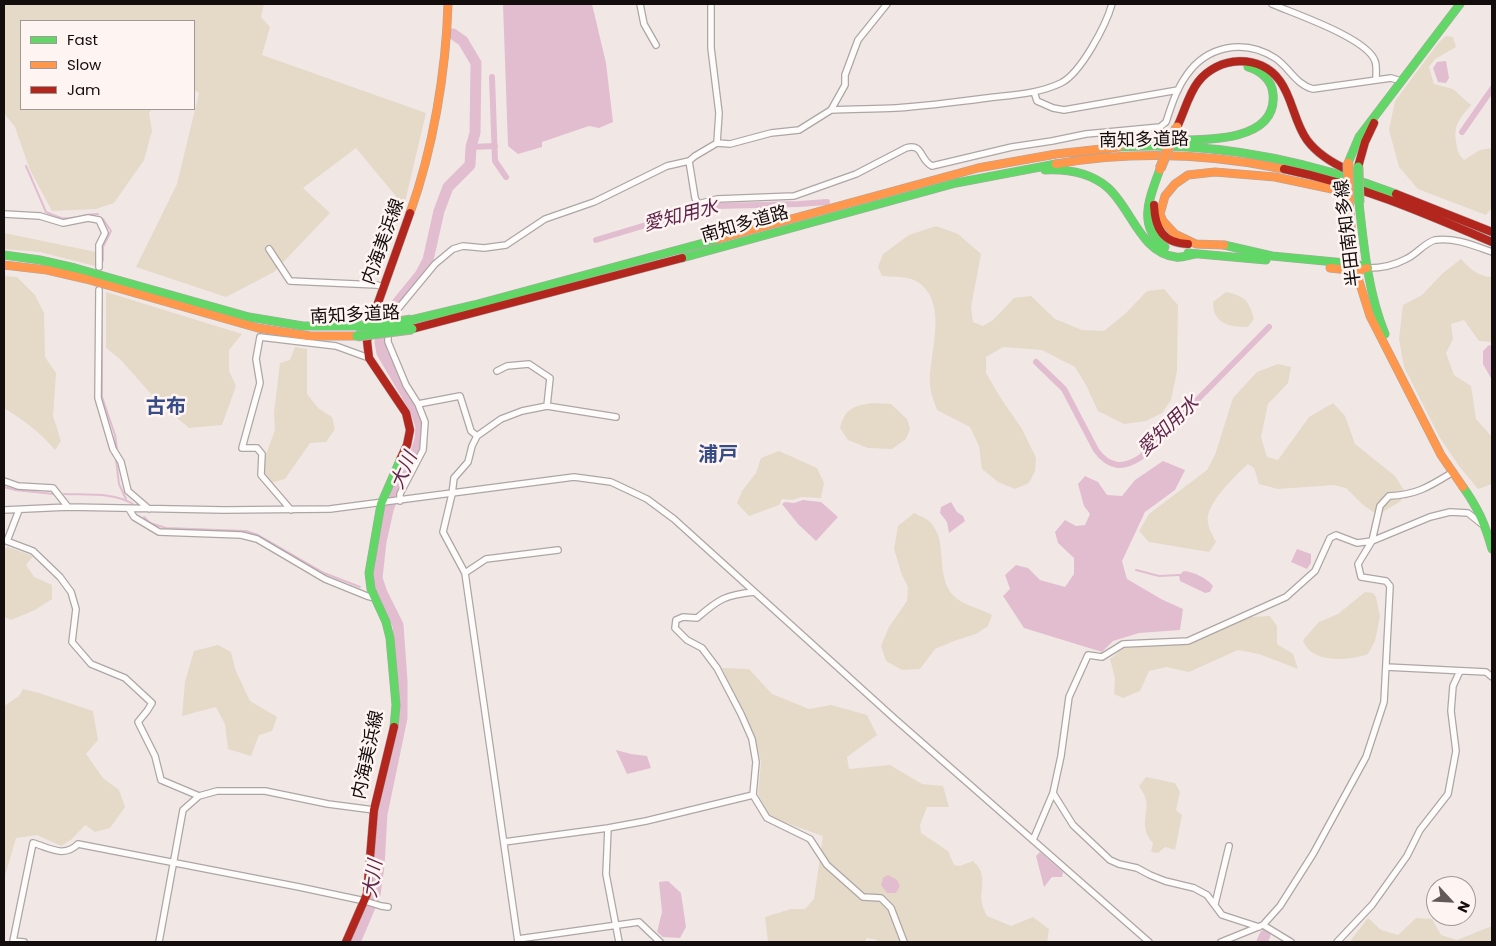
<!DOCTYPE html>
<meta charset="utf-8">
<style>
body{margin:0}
#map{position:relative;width:1496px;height:946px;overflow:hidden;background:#f1e8e6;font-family:Poppins,sans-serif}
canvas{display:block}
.frame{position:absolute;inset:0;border:5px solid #130e0d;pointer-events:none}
.legend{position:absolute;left:20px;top:20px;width:175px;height:90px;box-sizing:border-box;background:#fef4f2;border:1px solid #a09896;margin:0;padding:6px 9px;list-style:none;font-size:15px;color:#130e0d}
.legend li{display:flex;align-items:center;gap:10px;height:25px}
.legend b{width:25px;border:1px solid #a09896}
.north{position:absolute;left:1426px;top:876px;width:50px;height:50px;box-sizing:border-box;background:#fef4f2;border:1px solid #a09896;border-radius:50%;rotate:115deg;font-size:14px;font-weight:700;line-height:20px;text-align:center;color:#130e0d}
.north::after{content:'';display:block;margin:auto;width:18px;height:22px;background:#615a59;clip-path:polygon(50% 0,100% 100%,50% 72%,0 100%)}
</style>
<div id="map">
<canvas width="1496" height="946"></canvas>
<div class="frame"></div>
<ul class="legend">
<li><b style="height:6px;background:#63d668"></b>Fast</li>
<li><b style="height:6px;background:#ff974d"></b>Slow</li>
<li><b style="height:6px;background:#b3261e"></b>Jam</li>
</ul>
<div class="north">N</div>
</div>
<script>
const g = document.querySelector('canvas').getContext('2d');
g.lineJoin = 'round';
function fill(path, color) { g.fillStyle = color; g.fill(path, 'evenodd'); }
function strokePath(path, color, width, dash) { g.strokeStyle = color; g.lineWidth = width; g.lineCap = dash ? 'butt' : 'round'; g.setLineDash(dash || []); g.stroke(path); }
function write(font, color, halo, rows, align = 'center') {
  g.font = font + ' Poppins,"Noto Sans JP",sans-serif'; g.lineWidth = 5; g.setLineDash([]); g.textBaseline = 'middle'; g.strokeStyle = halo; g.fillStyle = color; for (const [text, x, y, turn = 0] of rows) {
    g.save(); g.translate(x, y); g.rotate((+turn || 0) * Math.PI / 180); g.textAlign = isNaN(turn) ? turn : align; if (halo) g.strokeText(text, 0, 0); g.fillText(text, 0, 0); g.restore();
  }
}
fill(new Path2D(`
 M4,4H264L261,17L270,27L262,55L426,113L404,206L356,148L303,188L330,213L274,272L226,297L136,267L177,184L199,93L194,90V21H21V109H152L149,113L152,131L144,160L114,203L96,209L52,211L30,170L15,127L4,113Z
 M1446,36L1453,37L1456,47L1435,59L1429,67L1434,84L1453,89L1471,105C1461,117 1453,125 1456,141C1457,150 1458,154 1464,160L1480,150L1492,148V208L1486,215L1418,189L1399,167L1389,130L1395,101L1439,42Z
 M936,226L958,234L981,254L971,307L973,322L983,326L993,320L1014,298L1031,296L1055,319L1082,330L1104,331L1126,313L1147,291L1164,289L1178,305L1177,371L1171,400L1162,413L1146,421L1124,424L1098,411L1086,385L1075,367L1042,350L1003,347L986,357V373L1000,397L1022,429L1036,458L1035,471L1029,483L1015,489L998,482L982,469L979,446L970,427L937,410C934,401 930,392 930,383C929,353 950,301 916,281C908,276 892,277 882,276L878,267L883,254L909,235Z
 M4,233L96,252L95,266L40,252L4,249Z
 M1461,259C1470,269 1479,277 1492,277V342L1479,341L1464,320L1451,324L1453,339L1446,353L1454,375L1471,386L1476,419L1492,437V484L1478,489L1459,466L1440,438L1404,367L1399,339L1403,305L1422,295L1443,273Z
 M4,276L17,277L35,295L44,313L45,357L56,373L53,416L61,441L55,450C40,432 23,420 4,408Z
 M106,292L242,334L229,350V371L236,386L222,425L189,428L160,404L120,359L106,348Z
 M1226,292C1245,296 1249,301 1254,319L1248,327C1229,327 1213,324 1213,302Z
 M295,347L307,349V394L318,408L332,417L335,429L326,442L310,443L285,479L271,483L264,474L265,457L275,430L274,413L280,363L290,360Z
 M1278,364L1291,367L1288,383L1268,404L1261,437L1267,457L1278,460L1309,417L1333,403L1345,416L1355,444L1395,476L1404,490L1401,501L1378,515L1363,505L1346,488L1334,485L1278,489L1259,484L1254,468L1248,464C1236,475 1204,505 1208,523C1209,529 1213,536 1216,542L1209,552L1149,542L1139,531L1149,514L1207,470L1215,455L1233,398L1257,372Z
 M873,403L891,404L907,419L910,429L906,439L892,449L868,448L848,440L840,428C845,408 854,406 873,403Z
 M779,451L817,468L824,483L821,498L801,497L793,500L782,499L779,505L749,516L737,503L742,491L756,473L761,458Z
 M914,513C919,516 927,518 931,523C947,541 937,569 949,590C958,605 978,607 992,615L988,626L976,634L954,641L935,649L920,669L902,670L886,661L881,646L889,627L907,601L908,587L902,575L894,549L898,526Z
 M8,547L33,556L26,565L34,577L52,585V599L35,610L11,620L4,617V549Z
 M1365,592L1373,593L1376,597L1380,616L1375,641L1368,654C1350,661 1310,664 1303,640L1319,622L1338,614Z
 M1270,616L1277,626V644L1293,654L1298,669L1259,654L1238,650L1189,672L1166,667L1149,671L1140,691L1123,698L1114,694L1115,678L1110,659L1125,647L1187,644L1250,617Z
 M218,645L231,652L235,669L250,701L277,717L272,731L259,735L251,756L228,749L225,724L216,707L182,716L185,682L194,651Z
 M722,668L749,669L772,694L809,709L831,705L867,715L877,735L847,757L849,769L890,765L922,784L943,786L949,807H927L920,825L921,833L948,851L954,865L960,866L973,861C989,875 979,889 982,904C983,908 985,912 987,916L1011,926L1033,917L1049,929L1047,942H877V940L867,938L864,942H768L765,917L791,909H805L814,899L823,836L769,817L758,794L761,762L755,738Z
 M23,689L39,693L93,711L98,740L86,754L103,778L119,790L125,807L110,828L95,832L85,825L72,839L61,846L37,835L16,838L4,879V706L19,696Z
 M1146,777L1175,783L1180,792L1176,810L1182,815L1175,850L1165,847L1158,853L1151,852L1153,843C1137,826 1151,811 1145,797C1144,793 1141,790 1139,786Z
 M1368,918L1381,930L1398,935L1416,918L1432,919L1441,935L1457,940L1492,926V942H1352L1351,940Z`), '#e5d9c8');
fill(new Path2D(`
 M503,4H592L606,63L613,122L599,128L589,126L542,142V147L518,154L508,146Z
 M1446,61L1449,78L1446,83L1438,82L1433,68L1437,62Z
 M1489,345L1492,346V380L1483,364V351Z
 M1163,461L1185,470L1175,490L1145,512L1122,561L1127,579L1163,600L1183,609L1180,630L1139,633L1113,641L1102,652L1024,628L1003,596L1010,589L1005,575L1016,565L1028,568L1040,580L1065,587L1074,574V558L1058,543L1055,532L1065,520L1076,526L1085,525L1090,514L1084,506L1078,484L1085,476L1098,482L1107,495L1122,496L1135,480Z
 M803,500L821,502L838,517L816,541L798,524L782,504L785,502L794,503Z
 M951,502L957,512L963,516L965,521L949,533L947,522L940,513L941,507Z
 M1297,549L1311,554V563L1307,569L1291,562Z
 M1184,571C1194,572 1207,578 1213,586L1210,592L1205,593L1180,581L1179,575Z
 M616,750L631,754L647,756L651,768L627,774Z
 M1040,852L1063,872L1062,877H1052L1044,887L1036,856Z
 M888,875L897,880L900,886L896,893H887L881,885L883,878Z
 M668,881L681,893L686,927L680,938L663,937L657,932L662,912L659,882Z`), '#e2bdd0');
strokePath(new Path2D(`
 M26,166L46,212C51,214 57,217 62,218C74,220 86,213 98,214
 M103,261V247L111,231L103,219
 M102,298V397L115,435L117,449
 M116,460L119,484L126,499
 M4,487L15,490L54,494
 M64,494C86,495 114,492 133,504
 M144,517L150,523L166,528L246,531L258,535L324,573L360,587
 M1136,570L1159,576L1179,575`), '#e2bdd0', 2);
strokePath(new Path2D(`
 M492,77L495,161L506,177
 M1462,132L1492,89
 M471,147L495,146
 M596,240L699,209L717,206L799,204L827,202
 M1036,362L1064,389L1096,450C1109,468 1123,469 1141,457L1269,327`), '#e2bdd0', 6);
strokePath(new Path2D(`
 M355,942L375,895L379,866L382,814L402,718V681L398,625L382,593L377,578L381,542L388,510L393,496L416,452L420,439L421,427L415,409L382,353L380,342L385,318L420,275L428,260L439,211L448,187L470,165L471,147L475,133L476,63L463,41L453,34
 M1262,942L1265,935`), '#e2bdd0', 11);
const street = new Path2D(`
 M640,4L644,24L656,45
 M711,4V48L719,113L717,143
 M1272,4C1295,14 1367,38 1375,61C1377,66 1376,74 1376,80
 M1034,92L1037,101L1053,108L1064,110L1178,90
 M831,110C852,109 874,109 896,108C926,106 957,102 987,98C1012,95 1038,94 1061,83C1081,73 1106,25 1112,4
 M689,161L695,198L698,204L717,199L794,196L856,174L906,148C924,143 919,160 932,166L1012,147L1052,141L1086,134L1160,127L1166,122C1171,107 1176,90 1186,76C1206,46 1244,38 1275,58C1289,67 1295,84 1313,89L1391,78L1401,81
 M4,214L40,216L63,223L88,218L99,220L105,233L99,245V267
 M269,249L290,281L377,285L384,287
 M1368,268C1380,268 1395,265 1406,259C1416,255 1424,243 1435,240C1454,237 1475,246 1492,252
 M99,290L98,398L113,449L121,462L128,491L149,509
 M497,371L507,366L529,364L550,378L547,406
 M418,404L460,396L471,431L477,436
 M4,481L18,486L53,488L68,507
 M400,501V494L423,450L425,422L418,404L406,385L396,361L388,342V328L392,316L435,264L453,249L463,246L484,248L506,245L545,219L594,202L667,166L689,161L695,156L717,143L730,144L771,133L799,130L831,110L845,85V75L858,40L887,4
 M129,509L134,517L159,532L241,535L257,539L325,579L367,596L375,598
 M4,510L68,507L224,510L330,509L574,477L611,482L647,499L674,519L895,719L1149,942
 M291,510L261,475L262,454L257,448H242L260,383L256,359L260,337L336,346L369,358
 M4,540L33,551L60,577L71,592L76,609L72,642L91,664L125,678L152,703L147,711L138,722L155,756L161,780L199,796
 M7,541L19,510
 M465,573L486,559L558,550
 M754,592C725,595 719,599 697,618L683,617L676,620L675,628L687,640L702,648L717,668L741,714L752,739L756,762L753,795L767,818L810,839L827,865L863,897L881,898L891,908L904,942
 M1386,667L1486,672L1492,677
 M1053,793L1073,825L1110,860L1119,864L1137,868L1150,875L1165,881L1194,888L1207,895L1222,915L1259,927
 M608,828L606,874L619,942
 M1033,840L1053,793L1061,756L1069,697L1088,655L1102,657L1123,644L1188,641L1286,597L1315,571L1330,538L1336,535L1357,543L1372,541L1430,517L1450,512L1468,513L1483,525
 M504,842L608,828L646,821L753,795
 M1215,904L1229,846
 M1263,925L1291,942
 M518,939L639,922L660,942
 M24,942L13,941L33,843C50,848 64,858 78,844L299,887L365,901L381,906L388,907
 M159,942L183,810L199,796L217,791H265L328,804L374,810
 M518,942L465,573L443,532L452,494L454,478L468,462L472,446L477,436L501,419L522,411L547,406L616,417
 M1221,942L1263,925L1280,906L1313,854L1366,757L1384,702L1390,586L1386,581L1361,577L1358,564L1372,541L1380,506L1389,496C1417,495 1430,486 1453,472
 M1337,942L1372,905L1407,856L1420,830L1448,794L1456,751L1451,711L1453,686L1460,671`);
const fast = new Path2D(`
 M1164,140C1196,140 1278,145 1273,94C1272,80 1261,71 1248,67
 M1119,147C1215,141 1307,160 1396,194
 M1348,163L1359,137L1460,4
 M1160,169C1150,197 1136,226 1165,247
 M1045,170C1067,169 1089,172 1107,187C1131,207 1140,253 1176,257C1182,258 1189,255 1195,254
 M1359,203C1364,248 1368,292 1385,334
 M1224,245L1272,256L1356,264L1368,268
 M1188,253L1266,260
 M4,255L40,260L75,268L249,317L303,326H357
 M682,258L956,183L1056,164
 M411,320L474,305L718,239
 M1463,487C1478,508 1485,524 1492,549
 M394,727L396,705L390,638L386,622L371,589L369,573L381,504L401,458`);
const slow = new Path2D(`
 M1056,164C1131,151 1210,154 1284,169
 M1349,200L1353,252L1359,281L1370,316L1441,455L1463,487
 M410,213C433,149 446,72 448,4
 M718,239L978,168L1056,154L1119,147
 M1224,245L1196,244L1175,234L1163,221L1160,214L1165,196L1175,184L1188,175L1215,172L1275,177L1351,193
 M4,265L47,270L86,279L258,328L310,336H357
 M1330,268L1357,271L1367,268`);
const jam = new Path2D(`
 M1177,127C1184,113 1188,95 1198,82C1218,56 1260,53 1280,81C1293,99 1294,122 1307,140C1318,155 1334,164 1350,171
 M1358,167L1365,142L1374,123
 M1284,169C1357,184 1424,213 1492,242
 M1396,194L1492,232
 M1154,205C1155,229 1163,243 1188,244
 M412,329L682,258
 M401,458L407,445L410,430L406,413L369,358L367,341L373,317L410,213
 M346,942L367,894L374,810L394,727`);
strokePath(street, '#aca6a5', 8);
strokePath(fast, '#aca6a5', 9);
strokePath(slow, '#aca6a5', 9);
strokePath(jam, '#aca6a5', 9);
strokePath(street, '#fdfcfb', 5.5);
strokePath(fast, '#63d668', 8);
strokePath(slow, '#ff974d', 8);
strokePath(jam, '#b3261e', 8);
const fastBridge = new Path2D(`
 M1358,167L1359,203
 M357,326L379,325L411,320
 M357,336L412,329`);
const slowBridge = new Path2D(`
 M1348,163L1349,200
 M1160,169L1177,127`);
strokePath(fastBridge, '#b7aba3', 11, []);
strokePath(slowBridge, '#b7aba3', 11, []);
strokePath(fastBridge, '#63d668', 9);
strokePath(slowBridge, '#ff974d', 9);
write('18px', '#130e0d', '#fef4f2', [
 ["南知多道路",1144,141,-1],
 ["南知多道路",745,225,-16],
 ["半田南知多線",1349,233,-97],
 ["内海美浜線",384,242,-70],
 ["南知多道路",355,316,-3],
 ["内海美浜線",369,755,-78]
]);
write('italic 19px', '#61264c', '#fef4f2', [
 ["愛知用水",681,217,-14],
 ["愛知用水",1169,427,-44],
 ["大川",405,471,-66],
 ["大川",374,879,-81]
]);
write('bold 20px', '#374c86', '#fef4f2', [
 ["古布",166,408],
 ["浦戸",718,456]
]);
</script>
